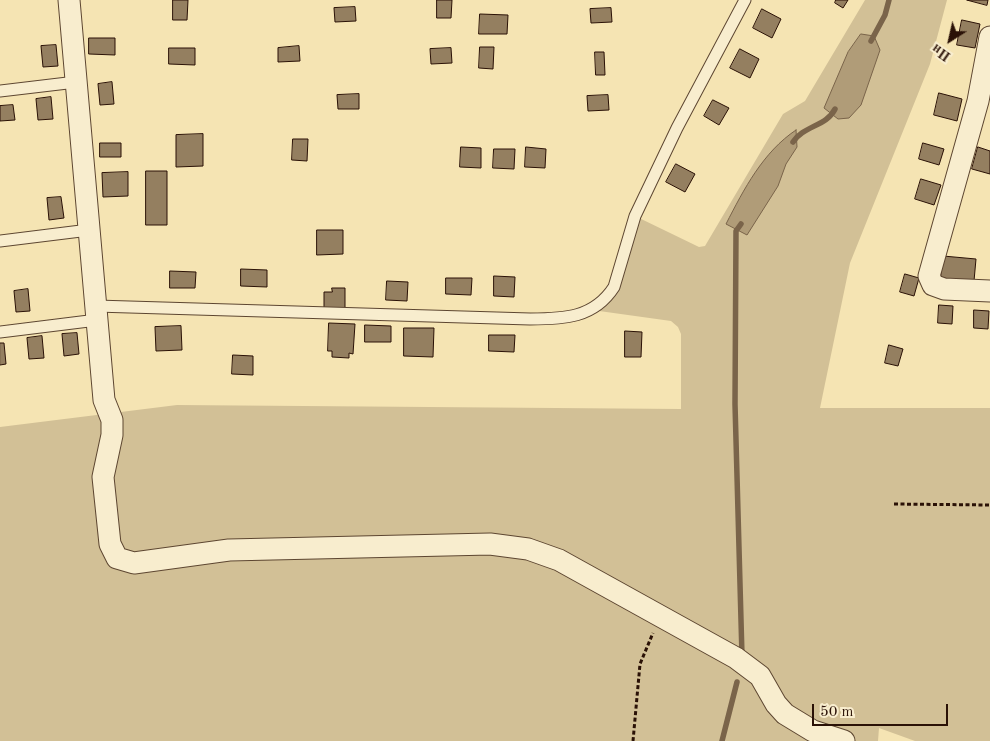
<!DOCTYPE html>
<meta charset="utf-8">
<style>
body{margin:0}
#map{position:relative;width:990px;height:741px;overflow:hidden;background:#f5e4b3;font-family:"Old Standard TT",serif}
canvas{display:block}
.north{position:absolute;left:925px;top:15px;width:50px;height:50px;-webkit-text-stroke:4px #f8edce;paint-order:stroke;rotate:215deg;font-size:14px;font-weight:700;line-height:20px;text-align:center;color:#2a1106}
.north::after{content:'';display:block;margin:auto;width:18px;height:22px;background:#2a1106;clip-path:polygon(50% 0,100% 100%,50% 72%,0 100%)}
.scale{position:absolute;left:812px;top:704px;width:136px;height:22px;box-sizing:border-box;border:2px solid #2a1106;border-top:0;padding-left:6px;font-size:15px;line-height:18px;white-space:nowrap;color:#2a1106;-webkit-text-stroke:4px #f8edce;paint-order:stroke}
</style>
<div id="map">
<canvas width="990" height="741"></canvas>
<div class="north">Пн</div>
<div class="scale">50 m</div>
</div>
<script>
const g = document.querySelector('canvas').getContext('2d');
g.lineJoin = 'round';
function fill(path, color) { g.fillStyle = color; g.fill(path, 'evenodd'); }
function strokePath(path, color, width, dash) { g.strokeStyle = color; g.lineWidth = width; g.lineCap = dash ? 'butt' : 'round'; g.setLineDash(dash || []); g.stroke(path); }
fill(new Path2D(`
 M865,0H947L930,64L850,263L820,408H990V741H915L879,728L878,741H0V427L177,405L681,409V334L678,327L671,321L592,310L608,297L635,216L699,247L705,246L783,114L805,101Z`), '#d2c096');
const water = new Path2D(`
 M861,34L874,36L880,50L861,105L849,118L838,119L824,108L848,52Z
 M796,130L797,147L786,164L778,186L747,235L726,224C744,189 763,152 796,130Z`);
fill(water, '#b09c78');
strokePath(water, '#7a644a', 1);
strokePath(new Path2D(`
 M871,41L885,15L889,0
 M793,142C803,126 827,126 835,109
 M741,224L736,231L735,404L742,656
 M722,741L737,682`), '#7a644a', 5.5);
const building = new Path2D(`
 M173,0H188L187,20H173Z
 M437,0H452L451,18H437Z
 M836,0H848L843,8L835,3Z
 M967,0H988L987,5Z
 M355,7L356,21L335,22L334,8Z
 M611,8L612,22L591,23L590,9Z
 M762,9L781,19L772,38L753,28Z
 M480,14L508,15L507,34H479Z
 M962,20L980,24L975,48L957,45Z
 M89,38H115V55L89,54Z
 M56,45L58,66L43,67L41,46Z
 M299,46L300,61L278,62V48Z
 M480,47H494L493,69L479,68Z
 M169,48H195V65L169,64Z
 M451,48L452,63L431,64L430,49Z
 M740,49L759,59L750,78L730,68Z
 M595,52H604L605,75H596Z
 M112,82L114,104L100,105L98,84Z
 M939,93L962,99L957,121L934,115Z
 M359,94V109H338L337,95Z
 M608,95L609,110L588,111L587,96Z
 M51,97L53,119L38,120L36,99Z
 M713,100L729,108L719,125L704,116Z
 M13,105L15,120L0,121V106Z
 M203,134V166L176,167V135Z
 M293,139H308L307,161L292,160Z
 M100,143H121V157H100Z
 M923,143L944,149L939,165L919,159Z
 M461,147L481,148V168L460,167Z
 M526,147L546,149L545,168L525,167Z
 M978,147L990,151V174L972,169Z
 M494,149H515L514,169L493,168Z
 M676,164L695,174L685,192L666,182Z
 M146,171H167V225H146Z
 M128,172V196L103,197L102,173Z
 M921,179L941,185L934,205L915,199Z
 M61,197L64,218L49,220L47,198Z
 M317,230H343V254L317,255Z
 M943,256L976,259L974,281L941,278Z
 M241,269L267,270V287L241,286Z
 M170,271L196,272L195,288H170Z
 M905,274L919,278L914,296L900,292Z
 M494,276L515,277L514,297L494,296Z
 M446,278H472L471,295L446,294Z
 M387,281L408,282L407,301L386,300Z
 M332,288H345V308H324V292H332Z
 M28,289L30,311L16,312L14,291Z
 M939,305L953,306L952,324L938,323Z
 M974,310L989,311L988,329L974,328Z
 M329,323L355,324L353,354L349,353V358L332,357V351H328Z
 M365,325L391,326V342H365Z
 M181,326L182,350L156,351L155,327Z
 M404,328H434L433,357L404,356Z
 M625,331L642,332L641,357H625Z
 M77,333L79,354L64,356L62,334Z
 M489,335H515L514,352L489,351Z
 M42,336L44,358L29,359L27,338Z
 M0,343H4L6,364L0,365Z
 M889,345L903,349L898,366L885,363Z
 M233,355L253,356V375L232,374Z`);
fill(building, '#947f60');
strokePath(building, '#2a1106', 1);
const service = new Path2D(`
 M0,91L76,82
 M0,241L89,230
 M96,306L530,319C564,319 594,318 614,287L635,216L677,128L745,0
 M0,332L97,320`);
const minor = new Path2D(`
 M69,0L104,400L112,420V435L103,477L110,544L117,558L134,563L229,550L490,544L528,549L559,560L736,658L760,676L776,704L785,714L813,731L844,741
 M990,37L978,101L929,276L933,285L944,289L990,291`);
strokePath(service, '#5d4631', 13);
strokePath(minor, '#5d4631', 23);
strokePath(new Path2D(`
 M894,504L990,505
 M633,741L640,664L653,633`), '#2a1106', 3, [4, 2.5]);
strokePath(service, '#f8edce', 11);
strokePath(minor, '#f8edce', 21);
</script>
